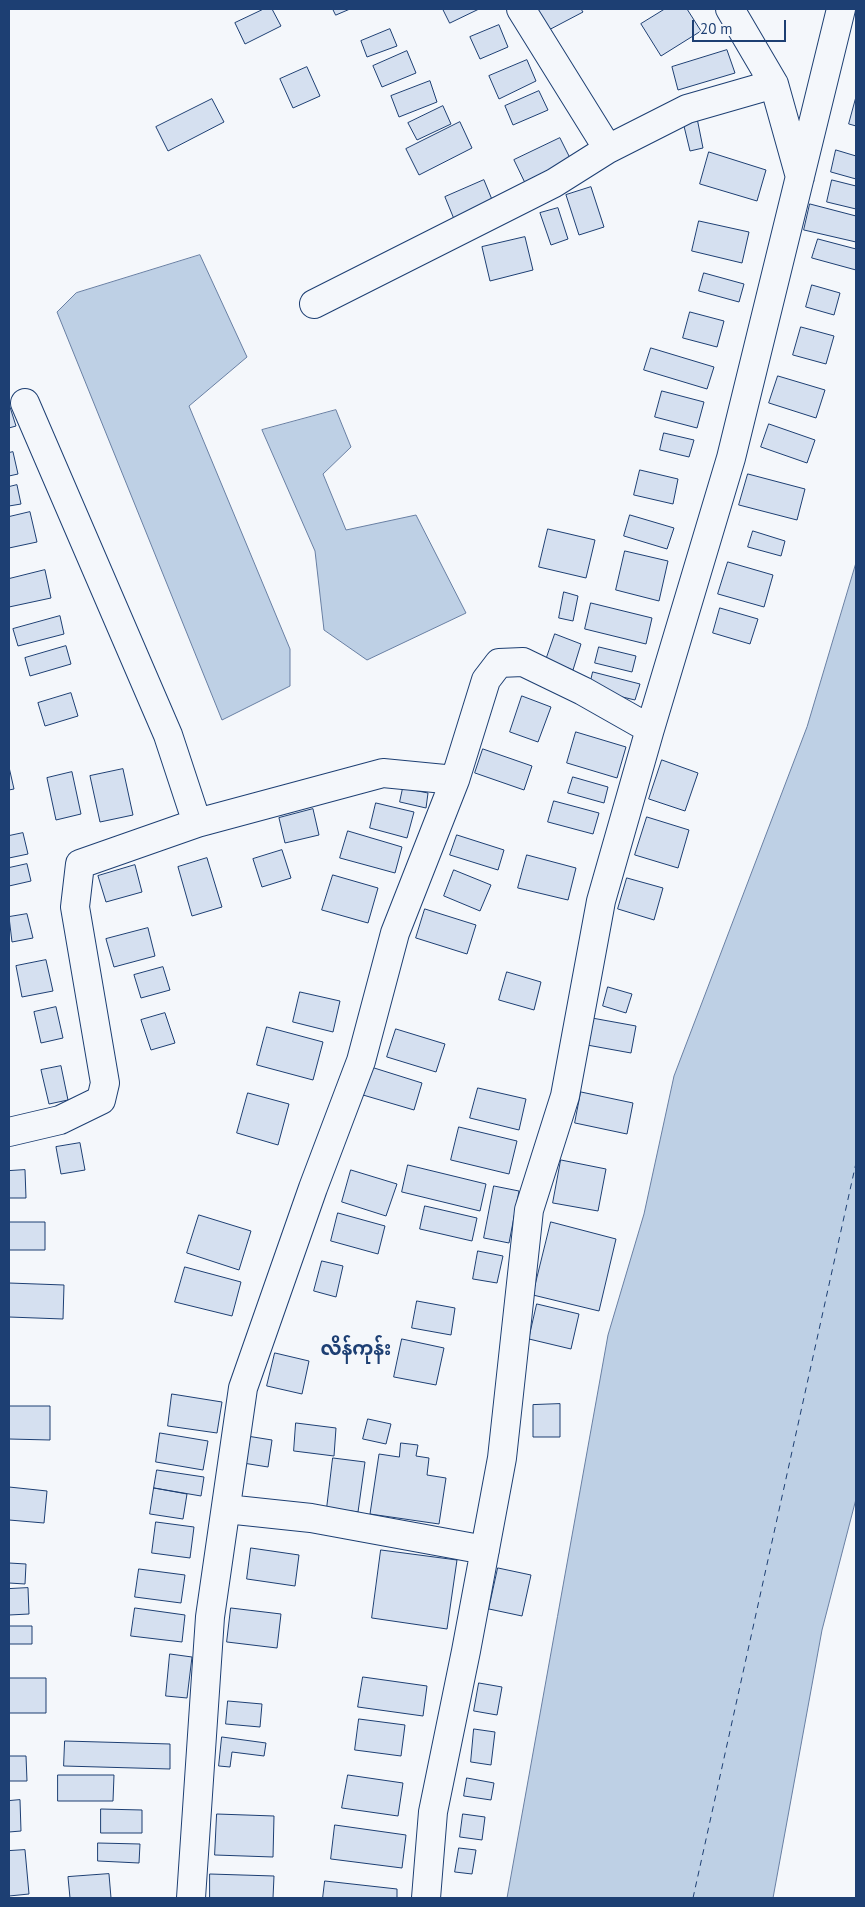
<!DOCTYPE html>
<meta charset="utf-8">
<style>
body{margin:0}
#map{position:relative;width:865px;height:1907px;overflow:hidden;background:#f4f7fb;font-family:"PT Sans",sans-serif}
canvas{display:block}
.frame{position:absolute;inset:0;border:10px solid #1d3f73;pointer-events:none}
.scale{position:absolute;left:692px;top:20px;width:94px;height:22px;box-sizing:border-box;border:2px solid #1d3f73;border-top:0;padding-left:6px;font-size:15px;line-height:18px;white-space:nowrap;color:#1d3f73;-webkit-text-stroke:4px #f4f7fb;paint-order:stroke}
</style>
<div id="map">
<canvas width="865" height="1907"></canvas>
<div class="frame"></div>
<div class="scale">20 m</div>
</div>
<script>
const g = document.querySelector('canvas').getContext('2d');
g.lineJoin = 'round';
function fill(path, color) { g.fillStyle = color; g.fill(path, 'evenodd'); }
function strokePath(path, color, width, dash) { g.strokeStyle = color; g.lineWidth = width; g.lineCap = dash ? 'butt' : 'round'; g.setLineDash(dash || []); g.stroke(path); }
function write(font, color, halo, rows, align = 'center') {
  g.font = font + ' "PT Sans","Noto Sans Myanmar",sans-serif'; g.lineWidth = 4; g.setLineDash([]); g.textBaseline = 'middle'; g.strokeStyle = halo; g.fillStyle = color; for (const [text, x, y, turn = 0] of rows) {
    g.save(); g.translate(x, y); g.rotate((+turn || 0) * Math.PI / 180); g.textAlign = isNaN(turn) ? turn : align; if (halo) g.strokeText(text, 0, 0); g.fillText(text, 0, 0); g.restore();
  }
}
const water = new Path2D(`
 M200,255L247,357L189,406L290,649V686L222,720L57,312L76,293Z
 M336,410L351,447L323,474L346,530L416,515L466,613L367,660L324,630L315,551L262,430Z
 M856,563V1499L822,1630L773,1898H507L608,1335L644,1214L674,1076L807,727Z`);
fill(water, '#bed0e5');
strokePath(water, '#687fa3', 1);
strokePath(new Path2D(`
 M693,1898L856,1163`), '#1d3f73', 1, [6, 5]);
const building = new Path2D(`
 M264,9H272L281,26L245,44L235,23Z
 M333,9H350L336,15Z
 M443,9H479L450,23Z
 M533,9H581L583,12L545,32Z
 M665,9H687L701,31L661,56L641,24Z
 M499,25L508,47L480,59L470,37Z
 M390,29L397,46L367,57L361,41Z
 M727,50L735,73L678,90L672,67Z
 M407,51L416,73L382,87L373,66Z
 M527,60L536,81L499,99L489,76Z
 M307,67L320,96L293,108L280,79Z
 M430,81L437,102L399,117L391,96Z
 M539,91L548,110L513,125L505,106Z
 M856,97V126L849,124Z
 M212,99L224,122L168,151L156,127Z
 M443,106L451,124L417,140L408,123Z
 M697,118L703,148L690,151L683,122Z
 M460,122L472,148L419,175L406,149Z
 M560,138L573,164L527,187L514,160Z
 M836,150L856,156V179L831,172Z
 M709,152L766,170L757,201L700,184Z
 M484,180L493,202L454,219L445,197Z
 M832,180L856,186V209L827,202Z
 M591,187L604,227L579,235L566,195Z
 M810,204L856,216V242L804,230Z
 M558,208L568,239L551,245L540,213Z
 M699,221L749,232L742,263L692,251Z
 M525,237L533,270L490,281L482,247Z
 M818,239L856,249V270L812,258Z
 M704,273L744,284L739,302L699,291Z
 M812,285L840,293L834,315L806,307Z
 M690,312L724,321L717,347L683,338Z
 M801,327L834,336L826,364L793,355Z
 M651,348L714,367L707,389L644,370Z
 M778,376L825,390L816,418L769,403Z
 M662,391L704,402L697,428L655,417Z
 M9,404L16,426L9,428Z
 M769,424L815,440L807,463L761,447Z
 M664,433L694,440L689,457L660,450Z
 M13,452L18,474L9,476V453Z
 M640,470L678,479L673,504L634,495Z
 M748,474L805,489L797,520L739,505Z
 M17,485L21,504L9,506V487Z
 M30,512L37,542L9,548V517Z
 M630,515L674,528L667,549L624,536Z
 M548,529L595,540L586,578L539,567Z
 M753,531L785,541L781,556L748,547Z
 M625,551L668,561L659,601L616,590Z
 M728,562L773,575L764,607L718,594Z
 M45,570L51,598L9,607V579Z
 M564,592L578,596L573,621L559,618Z
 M591,603L652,618L646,644L585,629Z
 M720,608L758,619L750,644L713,633Z
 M60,616L64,634L18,646L13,629Z
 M555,634L581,644L573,670L546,660Z
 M66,646L71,664L30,676L25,658Z
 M599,647L636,656L632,672L595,663Z
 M593,672L640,684L635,700L589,689Z
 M71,693L78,716L45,726L38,703Z
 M522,696L551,707L538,742L510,732Z
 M576,732L626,747L617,778L567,763Z
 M483,749L532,766L524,790L475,773Z
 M662,760L698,773L685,811L649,799Z
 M9,767L14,789L9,790Z
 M123,769L133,815L100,822L90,776Z
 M72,772L81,814L56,820L47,778Z
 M573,777L608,787L604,803L568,793Z
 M403,788L428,793L426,808L400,802Z
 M554,801L599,813L593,834L548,822Z
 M376,803L414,812L407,838L370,828Z
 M313,809L319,835L285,843L279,818Z
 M647,817L689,830L678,868L635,855Z
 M348,831L402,847L395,873L340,858Z
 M23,833L28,854L9,858V836Z
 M457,835L504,850L498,870L450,855Z
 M282,850L291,878L262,887L253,859Z
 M527,855L576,868L568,900L518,888Z
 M207,858L222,907L192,916L178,867Z
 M27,864L31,881L9,886V868Z
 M135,865L142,892L106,902L98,876Z
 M454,870L491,885L480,911L444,896Z
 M333,875L378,888L368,923L322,910Z
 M627,878L663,888L654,920L618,909Z
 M425,909L476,925L467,954L416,938Z
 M27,914L33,938L12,942L9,917Z
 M148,928L155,956L114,967L106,939Z
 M46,960L53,991L22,997L16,966Z
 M163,967L170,990L141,998L134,975Z
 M507,972L541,982L534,1010L499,1000Z
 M608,987L632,994L626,1013L603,1006Z
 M300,992L340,1001L333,1032L293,1022Z
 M56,1007L63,1038L41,1043L34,1012Z
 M165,1013L175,1043L151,1050L141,1020Z
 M592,1018L636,1026L631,1053L587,1045Z
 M267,1027L323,1042L313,1080L257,1065Z
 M396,1029L445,1044L436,1072L387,1057Z
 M61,1066L68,1100L49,1104L41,1070Z
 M371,1067L422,1083L414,1110L363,1095Z
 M478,1088L526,1099L519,1130L470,1118Z
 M581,1092L633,1103L627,1134L575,1123Z
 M248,1093L289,1104L278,1145L237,1133Z
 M459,1127L517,1141L509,1174L451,1160Z
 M80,1143L85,1170L61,1174L56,1147Z
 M561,1160L606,1169L598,1211L553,1203Z
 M408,1165L486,1184L480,1211L402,1192Z
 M25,1170L26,1198H9V1171Z
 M351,1170L397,1184L386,1216L342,1202Z
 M494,1186L519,1191L509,1243L484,1238Z
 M425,1206L477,1218L472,1241L420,1229Z
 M338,1213L385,1226L378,1254L331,1241Z
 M199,1215L251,1231L239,1270L187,1253Z
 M9,1222H45V1250H9Z
 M551,1222L616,1239L599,1311L533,1295Z
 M478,1251L503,1256L497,1283L473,1279Z
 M322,1261L343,1266L336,1297L314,1291Z
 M185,1267L241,1282L232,1316L175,1302Z
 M9,1283L64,1285L63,1319L9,1317Z
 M417,1301L455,1308L451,1335L412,1328Z
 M537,1304L579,1314L571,1349L529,1339Z
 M402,1339L444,1348L436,1385L394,1377Z
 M275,1353L309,1361L302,1394L267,1386Z
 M172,1394L222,1402L217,1433L168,1426Z
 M560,1404V1437H533V1405Z
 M9,1406H50V1440L9,1439Z
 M368,1419L391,1424L386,1444L363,1439Z
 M296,1423L336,1428L334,1456L294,1451Z
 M160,1433L208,1441L203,1470L156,1462Z
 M247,1436L272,1440L268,1467L243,1463Z
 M401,1443L418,1445L416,1456L429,1458L427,1475L446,1478L439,1524L370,1514L379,1454L399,1457Z
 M333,1458L365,1462L358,1512L327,1508Z
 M157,1470L204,1477L201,1496L154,1488Z
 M9,1487L47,1491L44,1523L9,1520Z
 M154,1488L187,1494L183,1519L150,1514Z
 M156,1522L194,1527L190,1558L152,1553Z
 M251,1548L299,1555L295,1586L247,1579Z
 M381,1550L457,1560L447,1629L372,1618Z
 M9,1563L26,1564L25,1584L9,1583Z
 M498,1568L531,1575L522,1616L489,1609Z
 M139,1569L185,1575L181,1603L135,1597Z
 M28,1588L29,1614L9,1615V1589Z
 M135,1608L185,1615L182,1642L131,1636Z
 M231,1608L281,1614L277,1648L227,1642Z
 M9,1626H32V1644H9Z
 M170,1654L192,1657L187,1698L166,1696Z
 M363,1677L427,1686L423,1716L358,1707Z
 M9,1678H46V1713H9Z
 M479,1683L502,1687L497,1715L474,1711Z
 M228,1701L262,1704L260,1727L226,1724Z
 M359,1719L405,1725L401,1756L355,1750Z
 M474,1729L495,1732L491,1765L471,1762Z
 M222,1737L266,1743L264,1756L232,1752L230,1767L219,1766Z
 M65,1741L170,1744V1769L64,1766Z
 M9,1756H26L27,1781H9Z
 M58,1775H114L113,1801H58Z
 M348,1775L403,1783L398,1816L342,1808Z
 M467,1778L494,1783L491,1800L464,1796Z
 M20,1800L21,1831L9,1832V1801Z
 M101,1809L142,1810V1833H101Z
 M217,1814L274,1816L273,1857L215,1855Z
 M463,1814L485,1817L482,1840L460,1837Z
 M335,1825L406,1835L402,1868L331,1859Z
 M98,1843L140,1844L139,1863L98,1861Z
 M459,1848L476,1850L472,1874L455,1872Z
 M25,1850L29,1894L9,1896V1851Z
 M109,1874L111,1898H70L68,1877Z
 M210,1874L274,1876L273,1898H210Z
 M325,1881L397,1889V1898H323Z`);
fill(building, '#d5e0f0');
strokePath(building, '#1d3f73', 1);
const minor = new Path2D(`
 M521,9L608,149
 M730,9L774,84L800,177
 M314,304L554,183L608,149L687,109L774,84
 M25,403L168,735L197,823
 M9,1132L60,1120L101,1100L105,1083L75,907L80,864L197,823L383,773L455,780L486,680L499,663L523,662L583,691L650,729L731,458L841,9
 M226,1509L311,1518L485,1550
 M191,1898L210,1617L243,1388L313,1188L361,1061L395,933L455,780
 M426,1898L433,1812L466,1651L502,1458L529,1210L565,1096L601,901L650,729`);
strokePath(minor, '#1d3f73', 30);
strokePath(minor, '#f4f7fb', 28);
write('bold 19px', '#1d3f73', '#f4f7fb', [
 ["လိန်ကုန်း",356,1350]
]);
</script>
